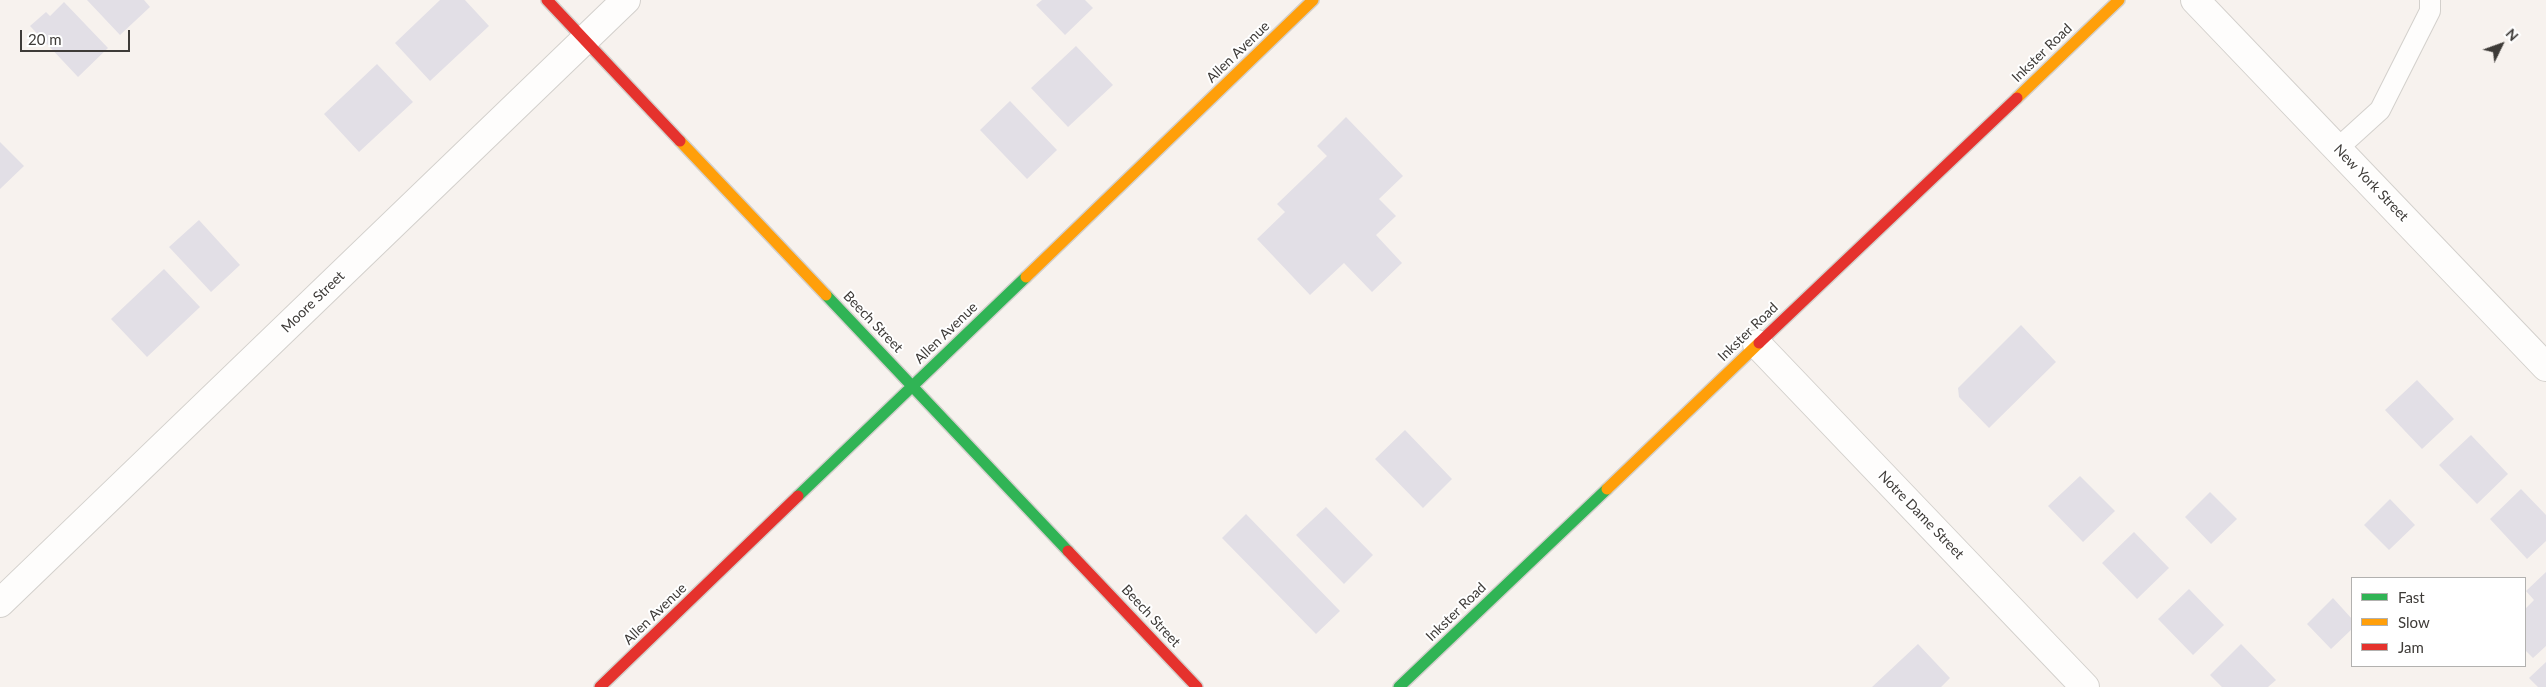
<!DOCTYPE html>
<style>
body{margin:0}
#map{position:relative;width:2546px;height:687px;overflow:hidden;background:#f7f2ee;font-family:Lato,sans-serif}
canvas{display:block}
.legend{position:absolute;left:2351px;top:577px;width:175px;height:90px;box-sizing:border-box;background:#fff;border:1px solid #b2b1af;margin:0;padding:6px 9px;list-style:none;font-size:15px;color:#3e3b38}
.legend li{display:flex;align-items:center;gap:10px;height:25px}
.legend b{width:25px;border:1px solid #b2b1af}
.north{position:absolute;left:2476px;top:20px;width:50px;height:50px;-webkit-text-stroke:4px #fff;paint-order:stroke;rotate:48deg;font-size:14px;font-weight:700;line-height:20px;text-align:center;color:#3e3b38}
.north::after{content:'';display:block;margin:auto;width:18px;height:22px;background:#3e3b38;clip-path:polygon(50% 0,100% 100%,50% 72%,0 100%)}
.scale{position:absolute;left:20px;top:30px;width:110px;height:22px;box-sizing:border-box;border:2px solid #3e3b38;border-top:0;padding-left:6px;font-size:15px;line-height:18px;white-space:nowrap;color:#3e3b38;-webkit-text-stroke:4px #fff;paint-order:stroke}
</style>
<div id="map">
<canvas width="2546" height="687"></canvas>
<ul class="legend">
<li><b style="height:6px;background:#30b455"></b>Fast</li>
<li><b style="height:6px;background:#ff9f0a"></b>Slow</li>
<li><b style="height:6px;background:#e5322d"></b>Jam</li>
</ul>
<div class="north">N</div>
<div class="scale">20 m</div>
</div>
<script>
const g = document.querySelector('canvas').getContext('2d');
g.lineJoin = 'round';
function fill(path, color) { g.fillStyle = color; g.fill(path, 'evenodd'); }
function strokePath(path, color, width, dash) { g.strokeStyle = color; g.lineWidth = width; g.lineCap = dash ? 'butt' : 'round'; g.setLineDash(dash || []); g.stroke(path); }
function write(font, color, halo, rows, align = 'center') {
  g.font = font + ' Lato,sans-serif'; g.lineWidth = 4; g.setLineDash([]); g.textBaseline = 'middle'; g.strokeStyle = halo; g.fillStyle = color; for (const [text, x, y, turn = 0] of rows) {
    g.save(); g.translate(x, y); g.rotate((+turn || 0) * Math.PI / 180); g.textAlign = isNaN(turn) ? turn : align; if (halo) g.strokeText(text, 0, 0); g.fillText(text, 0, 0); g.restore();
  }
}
fill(new Path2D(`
 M87,0H144L150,7L120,35Z
 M440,0H465L489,26L430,81L395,43Z
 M1042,0H1085L1093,8L1065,35L1036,5Z
 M64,2L108,48L78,77L30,26L46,12L50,16Z
 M1076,46L1113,85L1068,127L1031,88Z
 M377,64L413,102L359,152L324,114Z
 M1010,101L1057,150L1027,179L980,130Z
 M1346,117L1403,176L1379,199L1396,216L1376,235L1402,263L1372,292L1344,263L1310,295L1257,239L1285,212L1277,204L1327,156L1317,146Z
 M0,142L24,166L0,189Z
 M199,220L240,265L211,292L169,247Z
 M164,269L200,307L147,357L111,319Z
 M2021,325L2056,362L1989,428L1959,397L1958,388Z
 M2417,380L2454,419L2422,449L2385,410Z
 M1405,430L1452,479L1423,508L1375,459Z
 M2471,435L2508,474L2477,504L2439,465Z
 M2080,476L2115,511L2083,542L2048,506Z
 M2521,489L2546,515V541L2527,559L2490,519Z
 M2210,492L2237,519L2211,544L2185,517Z
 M2390,499L2415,525L2389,550L2364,525Z
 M1326,507L1373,555L1344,584L1296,535Z
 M1246,514L1340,611L1316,634L1222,538Z
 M2134,532L2169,568L2137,599L2102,563Z
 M2546,572V646L2533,658L2525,650V609L2534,600L2526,591Z
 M2189,589L2224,625L2193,655L2158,619Z
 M2333,598L2352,619V629L2331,649L2307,624Z
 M1918,644L1950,678L1941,687H1872Z
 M2241,644L2276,680L2268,687H2222L2210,675Z
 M2546,662V687H2538L2529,678Z`), '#e2dfe6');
const lane = new Path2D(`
 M2337,149L2380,110L2430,11V0`);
const street = new Path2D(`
 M2195,0L2546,367
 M1757,344L2085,687
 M0,603L626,0`);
const fast = new Path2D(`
 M826,295L1068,551
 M798,496L1026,277
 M1399,687L1607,489`);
const slow = new Path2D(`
 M2017,98L2119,0
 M680,141L826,295
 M1026,277L1313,0
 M1607,489L1759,343`);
const jam = new Path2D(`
 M547,0L680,141
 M1759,343L2017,98
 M1068,551L1197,687
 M600,687L798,496`);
strokePath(lane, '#d3d0cc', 22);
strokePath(street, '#d3d0cc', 30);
strokePath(fast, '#d3d0cc', 14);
strokePath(slow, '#d3d0cc', 14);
strokePath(jam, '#d3d0cc', 14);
strokePath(lane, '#fefdfc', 20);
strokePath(street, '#fefdfc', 28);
strokePath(fast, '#30b455', 11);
strokePath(slow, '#ff9f0a', 11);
strokePath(jam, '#e5322d', 11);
write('14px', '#3e3b38', '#fff', [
 ["Allen Avenue",1238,52,-44],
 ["Inkster Road",2042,53,-44],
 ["New York Street",2371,183,46],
 ["Moore Street",313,302,-44],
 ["Beech Street",873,322,46],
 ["Inkster Road",1748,332,-44],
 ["Allen Avenue",946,333,-44],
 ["Notre Dame Street",1921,515,46],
 ["Inkster Road",1456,612,-44],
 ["Allen Avenue",655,614,-44],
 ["Beech Street",1151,616,47]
]);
</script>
